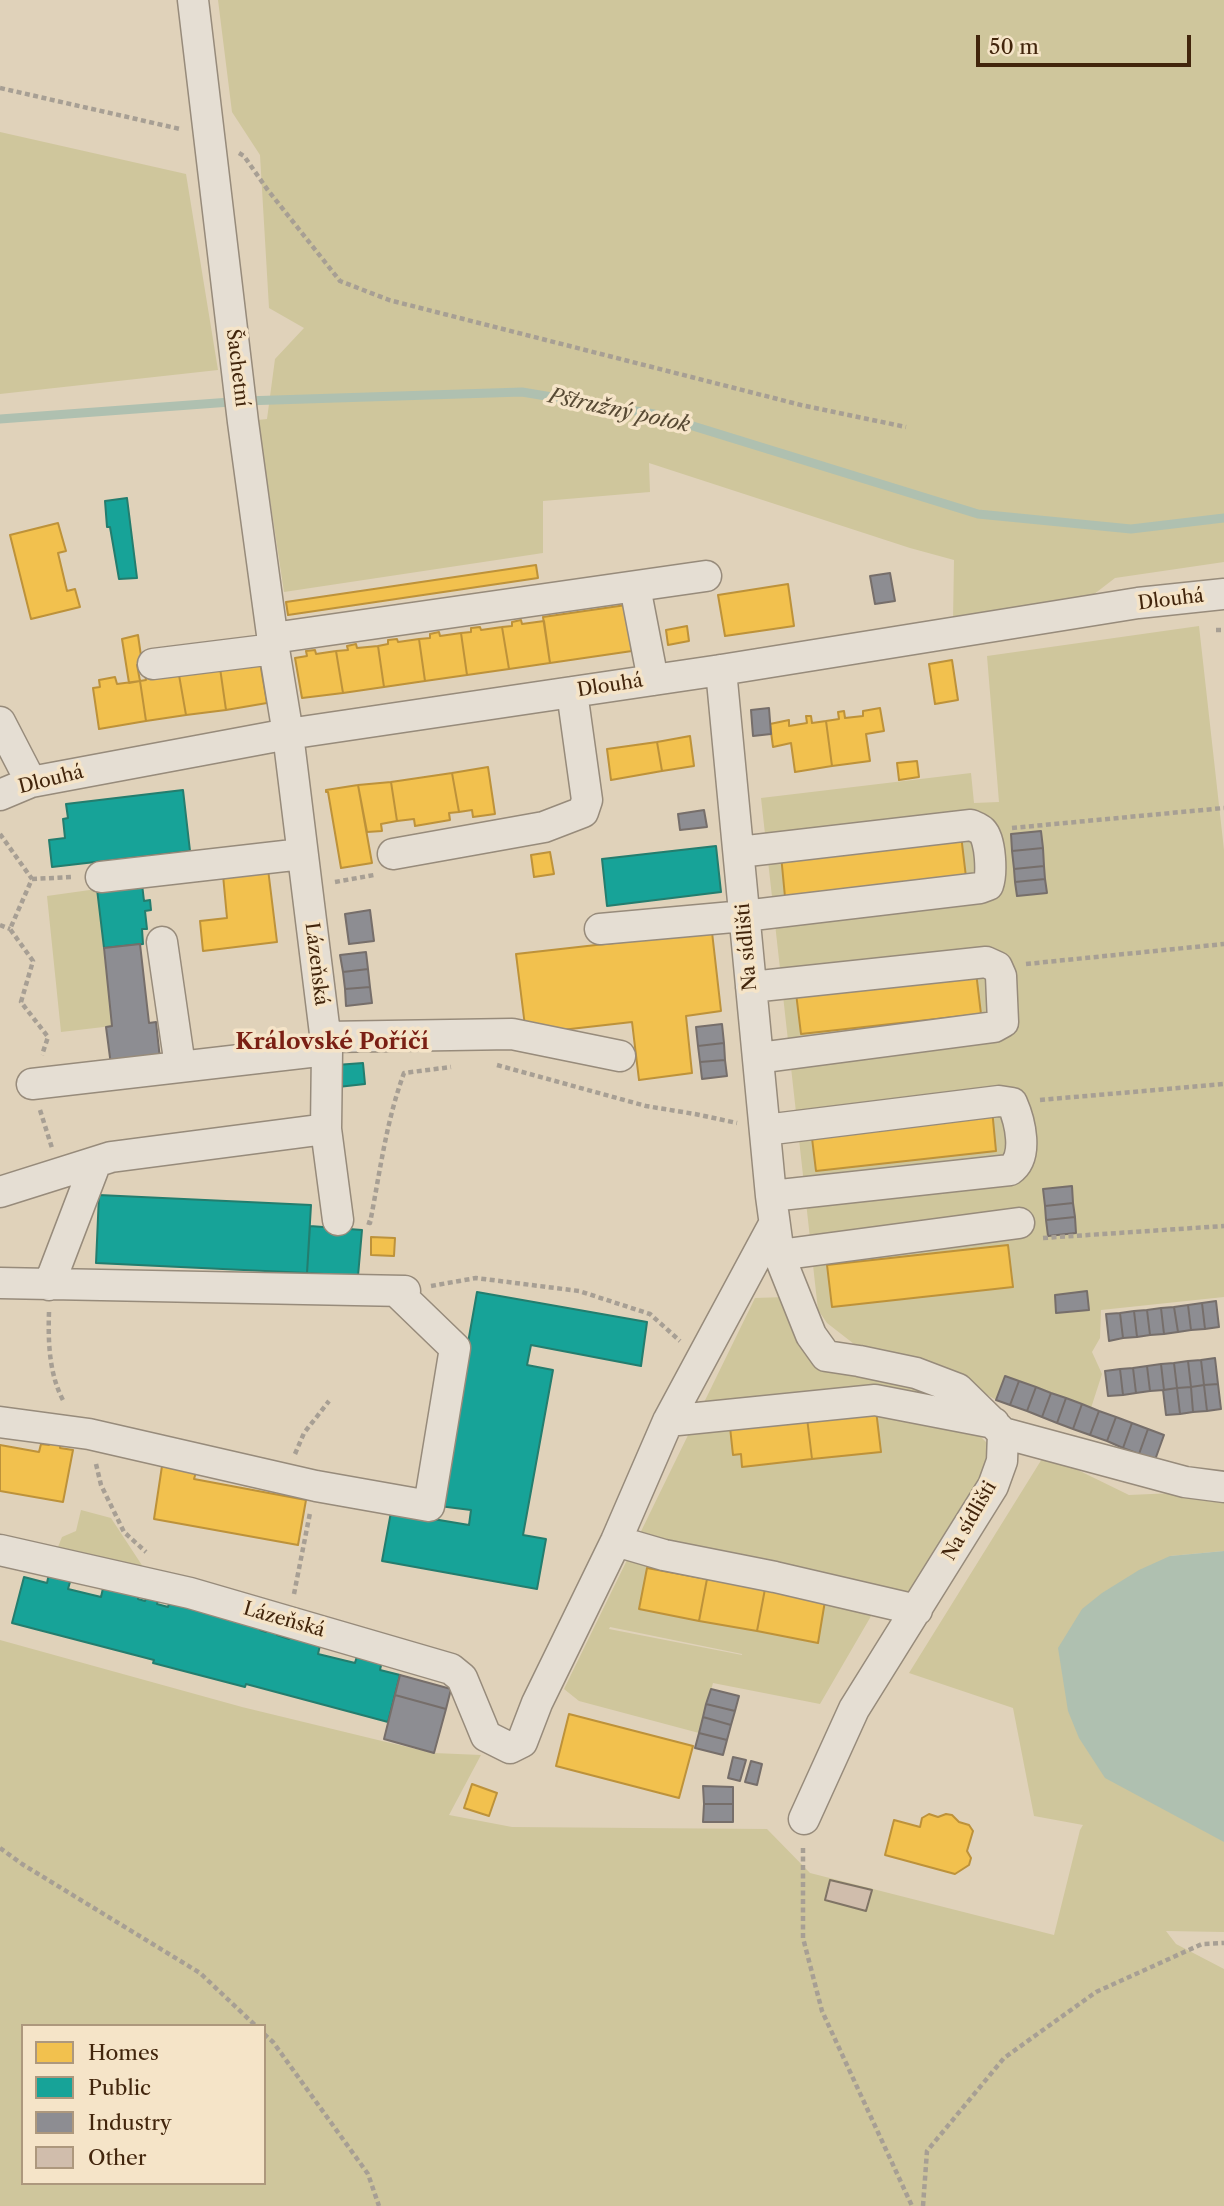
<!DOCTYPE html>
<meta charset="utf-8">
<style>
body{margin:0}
#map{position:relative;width:1224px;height:2206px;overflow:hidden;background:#e0d2ba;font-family:"Libre Caslon Text",serif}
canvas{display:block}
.legend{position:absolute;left:21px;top:2024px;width:245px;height:161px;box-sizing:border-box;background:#f5e4c8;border:2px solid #ad987d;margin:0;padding:9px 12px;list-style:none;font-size:21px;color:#42250c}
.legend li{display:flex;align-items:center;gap:14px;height:35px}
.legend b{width:35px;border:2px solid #ad987d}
.scale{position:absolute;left:976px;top:35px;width:215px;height:32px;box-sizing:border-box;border:4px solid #42250c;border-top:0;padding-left:9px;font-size:21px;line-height:24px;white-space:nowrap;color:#42250c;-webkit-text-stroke:5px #f5e4c8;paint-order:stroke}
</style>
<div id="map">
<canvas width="1224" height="2206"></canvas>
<ul class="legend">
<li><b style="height:19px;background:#f2c14e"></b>Homes</li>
<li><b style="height:19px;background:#17a398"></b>Public</li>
<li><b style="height:19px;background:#8d8d92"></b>Industry</li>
<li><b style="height:19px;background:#d0bdac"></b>Other</li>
</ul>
<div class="scale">50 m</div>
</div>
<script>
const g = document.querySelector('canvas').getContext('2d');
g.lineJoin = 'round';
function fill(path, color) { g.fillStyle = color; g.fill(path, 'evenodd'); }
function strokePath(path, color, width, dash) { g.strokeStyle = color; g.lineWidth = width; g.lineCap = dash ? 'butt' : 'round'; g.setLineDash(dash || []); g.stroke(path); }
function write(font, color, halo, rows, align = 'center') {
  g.font = font + ' "Libre Caslon Text",serif'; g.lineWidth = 7; g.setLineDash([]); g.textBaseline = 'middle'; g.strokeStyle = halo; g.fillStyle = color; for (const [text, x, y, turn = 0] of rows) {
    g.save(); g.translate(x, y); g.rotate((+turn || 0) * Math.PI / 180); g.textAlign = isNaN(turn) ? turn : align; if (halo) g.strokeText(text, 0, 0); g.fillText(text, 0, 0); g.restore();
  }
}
fill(new Path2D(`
 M218,0H1224V562L1115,578L1080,605L953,621L954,560L910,548L649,463L650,492L543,501V553L284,592L258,420L267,419L275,359L304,328L269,308L260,155L232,112Z
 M0,132L186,174L218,370L0,394Z
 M1199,626L1224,850V1297L1101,1310L1100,1338L1092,1352L1102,1374L1091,1408L1005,1376L996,1400L960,1379L863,1351L827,1323L818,1310L761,798L971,773L974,803L999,802L987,656Z
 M97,889L112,1026L61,1032L47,896Z
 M786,1297L841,1369L877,1381L911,1387L976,1419V1432L987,1443L991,1465L918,1598L885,1592L820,1704L713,1683L699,1733L579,1701L564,1689L755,1298ZM610,1627L742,1654V1655L609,1629Z
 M1045,1454L1129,1495L1197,1492L1224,1497V1551L1170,1556L1224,1842V1932L1166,1931L1176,1944L1224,1969V2206H0V1640L242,1707L382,1741L434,1753L481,1755L449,1815L512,1827L767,1829L810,1873L1054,1935L1080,1830L1083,1825L1034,1816L1013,1708L909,1673ZM23,2026H264V2183H23Z
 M81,1510L111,1518L151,1579L56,1552L62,1537L76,1531Z`), '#cfc69c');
fill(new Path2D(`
 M1224,1551V1842L1105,1778L1079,1738L1068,1711L1058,1648L1082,1609L1102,1593L1139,1570L1170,1556Z`), '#afc0b0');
const homes = new Path2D(`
 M58,523L66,551L58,553L67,591L75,589L80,607L31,619L10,535Z
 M536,565L538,578L288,615L286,602Z
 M788,584L794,626L725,636L718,595Z
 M626,605L632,651L550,663L543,617Z
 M521,620L522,624L544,621L550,663L509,669L502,627L512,626V622Z
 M687,626L689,641L668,645L666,630Z
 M480,627L481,630L502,627L509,669L467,675L461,633L471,632V628Z
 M439,632L440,636L461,633L467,675L425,681L419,639L430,638V634Z
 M138,635L142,663L137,665L140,681L129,683L122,639Z
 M397,639L398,642L419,639L425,681L384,687L378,646L388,644V640Z
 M356,644L357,648L378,646L384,687L343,693L336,651L348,650L347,646Z
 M315,650L316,654L336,651L343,693L302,698L295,658L307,656L306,651Z
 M952,660L958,700L935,704L929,664Z
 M260,662L267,703L226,710L220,668Z
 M220,668L226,710L186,715L179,675Z
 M145,673L179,675L186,715L146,721L140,681L146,680Z
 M115,677L117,684L140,681L146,721L99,729L93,688L100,687L99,680Z
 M880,708L884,731L866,734L870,761L832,766L826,721L839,719L838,712L844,711L845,718L863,716V711Z
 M806,716H811L812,723L826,721L832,766L795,772L791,743L773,747L770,724L789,720V726L807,723Z
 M690,736L694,766L662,771L657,742Z
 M657,742L662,771L611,780L607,749Z
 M917,761L919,777L899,780L897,763Z
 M488,767L495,814L473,817L472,810L459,812L452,773Z
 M452,773L459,812L449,813L450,820L415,826L414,819L397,821L391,782Z
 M391,782L397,821L381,824L382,831L367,832L358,785Z
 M358,785L372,863L341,868L328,792H326V790Z
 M961,835L966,877L785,897L781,855Z
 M550,852L554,874L534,877L531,855Z
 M268,869L277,942L203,951L200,921L227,918L223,875Z
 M712,932L721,1011L686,1016L692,1073L639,1080L632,1022L526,1034L516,954Z
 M976,972L981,1014L801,1034L796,993Z
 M992,1109L996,1151L816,1171L811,1130Z
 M371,1237L395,1238L394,1256L371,1255Z
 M1008,1245L1013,1287L832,1307L827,1265Z
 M876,1410L881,1452L812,1459L807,1418Z
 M807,1418L812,1459L742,1467L741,1454L733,1455L730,1427Z
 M49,1440L61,1442L60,1448L73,1450L63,1502L0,1491V1445L39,1452L41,1444L49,1445Z
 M162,1466L196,1472L194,1479L306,1500L298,1545L154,1519Z
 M647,1568L707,1579L699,1621L639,1609Z
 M707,1579L765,1589L757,1631L699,1621Z
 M765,1589L825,1601L818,1643L757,1631Z
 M569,1714L693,1746L679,1798L556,1766Z
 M472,1784L497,1793L489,1816L464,1808Z
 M929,1814L938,1817L946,1814L952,1815L959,1822L969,1825L973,1831L967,1851L971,1858L969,1865L955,1874L885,1855L894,1820L920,1827L922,1818Z`);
fill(homes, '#f2c14e');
strokePath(homes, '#bd923a', 2);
const public = new Path2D(`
 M127,498L137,578L119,579L110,527H107L105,501Z
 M183,790L190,851L52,867L49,840L65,838L63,819L68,818L66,804Z
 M716,846L721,892L607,906L602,859Z
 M142,884L144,901L150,900L151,910L145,911L147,929H142L143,944L104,948L97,889Z
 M363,1063L365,1084L338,1087L336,1065Z
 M99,1195L311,1205L307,1273L96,1263Z
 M310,1226L362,1230L358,1276L307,1273Z
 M477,1292L647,1322L641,1366L531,1345L527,1365L553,1370L523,1535L546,1539L537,1589L382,1561L391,1512L469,1525L471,1510L439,1506Z
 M50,1569L72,1575L68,1589L101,1597L104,1584L139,1593L138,1599L145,1601L147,1595L159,1598L157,1604L168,1607L170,1601L261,1625L260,1630L266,1632L267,1626L279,1630L277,1635L289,1639L291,1633L321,1641L318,1654L355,1663L359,1649L383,1656L380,1670L400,1675L388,1722L246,1684L245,1687L153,1663L154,1660L12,1623L24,1577L47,1583Z`);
fill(public, '#17a398');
strokePath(public, '#247d6e', 2);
const industry = new Path2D(`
 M890,573L895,601L875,604L870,576Z
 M769,708L771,734L753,736L751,710Z
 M704,810L707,827L680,830L678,814Z
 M1041,831L1043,848L1012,851L1011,834Z
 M1043,848L1044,866L1014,869L1012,851Z
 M1044,866L1045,879L1015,882L1014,869Z
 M1045,879L1047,893L1017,896L1015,882Z
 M370,910L374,941L349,944L345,914Z
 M140,944L149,1023L156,1022L160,1059L111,1065L106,1027L112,1026L104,948Z
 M366,952L368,969L343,972L340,955Z
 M368,969L370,987L345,989L343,972Z
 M370,987L372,1003L346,1006L345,989Z
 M722,1024L724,1043L698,1046L696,1027Z
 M724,1043L725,1060L700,1062L698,1046Z
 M725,1060L727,1076L702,1079L700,1062Z
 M1072,1186L1073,1203L1045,1206L1043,1189Z
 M1073,1203L1075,1217L1046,1220L1045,1206Z
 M1075,1217L1076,1233L1048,1236L1046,1220Z
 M1087,1291L1089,1310L1056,1313L1055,1295Z
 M1216,1301L1219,1327L1205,1329L1202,1303Z
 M1202,1303L1205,1329L1191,1330L1188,1305Z
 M1188,1305L1191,1330L1178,1332L1174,1307Z
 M1174,1307L1178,1332L1164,1334L1161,1308Z
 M1161,1308L1164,1334L1150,1335L1147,1310Z
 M1147,1310L1150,1335L1137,1337L1134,1311Z
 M1134,1311L1137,1337L1123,1338L1120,1313Z
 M1120,1313L1123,1338L1109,1341L1106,1314Z
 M1215,1358L1218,1384L1204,1385L1201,1360Z
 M1201,1360L1204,1385L1191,1387L1188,1361Z
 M1188,1361L1191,1387L1177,1388L1174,1363Z
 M1174,1363L1177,1388L1164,1390L1161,1364Z
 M1161,1364L1164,1390L1150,1391L1147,1366Z
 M1147,1366L1150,1391L1136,1393L1133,1368Z
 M1133,1368L1136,1393L1123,1395L1120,1369Z
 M1120,1369L1123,1395L1108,1396L1105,1371Z
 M1005,1376L1019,1381L1010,1405L996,1400Z
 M1019,1381L1036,1387L1027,1411L1010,1405Z
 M1218,1384L1221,1409L1207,1411L1204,1385Z
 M1204,1385L1207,1411L1193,1412L1191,1387Z
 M1036,1387L1051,1393L1042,1417L1027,1411Z
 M1191,1387L1193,1412L1180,1414L1177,1388Z
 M1177,1388L1180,1414L1166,1415L1163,1390Z
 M1051,1393L1066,1398L1057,1423L1042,1417Z
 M1066,1398L1082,1404L1073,1429L1057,1423Z
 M1082,1404L1099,1411L1090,1435L1073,1429Z
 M1099,1411L1116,1417L1107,1441L1090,1435Z
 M1116,1417L1132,1423L1123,1448L1107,1441Z
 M1132,1423L1148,1429L1139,1454L1123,1448Z
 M1148,1429L1164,1435L1155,1460L1139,1454Z
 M400,1675L451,1689L446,1709L395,1695Z
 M711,1689L739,1696L735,1711L706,1704Z
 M395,1695L446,1709L434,1753L384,1739Z
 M706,1704L735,1711L731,1725L703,1717Z
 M703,1717L731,1725L727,1740L699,1733Z
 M699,1733L727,1740L723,1755L695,1748Z
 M733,1757L746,1760L740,1781L728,1778Z
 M751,1761L762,1764L757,1785L745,1782Z
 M703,1786L733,1787V1804H704Z
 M704,1804H733V1822H703Z`);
fill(industry, '#8d8d92');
strokePath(industry, '#766e6a', 2);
strokePath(new Path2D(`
 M0,419L244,401L522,392L654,414L978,514L1131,529L1224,518`), '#afc0b0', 9);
const building = new Path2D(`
 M830,1880L872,1890L866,1911L825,1900Z`);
fill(building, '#d0bdac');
strokePath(building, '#7f7364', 2);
const minor = new Path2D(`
 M193,0L243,422L274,649L288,734L327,1050L326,1129L338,1220
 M635,587L653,680
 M273,638L706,576
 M153,664L274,649
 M721,670L771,1196L779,1255L811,1335L826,1356L859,1361L916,1373L958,1389L1003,1433L1002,1461L993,1486L854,1709L804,1819
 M0,722L31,782
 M0,795L31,782L288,734L721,670L1138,603L1224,594
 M393,854L544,827L583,812L587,800L572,692
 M101,877L302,854
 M600,929L744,916L980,888L988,885C992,874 991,840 982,831C979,828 975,827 971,825L739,852
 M162,942L180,1066
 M751,987L986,962L997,967L1001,976L1003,1022L994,1027L758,1058
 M326,1037L512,1034L620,1056
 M32,1084L327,1050
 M765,1130L999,1101L1012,1103C1020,1121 1029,1157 1010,1170L771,1196
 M0,1192L111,1157L326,1129
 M779,1255L1019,1223
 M0,1283L405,1291
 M49,1285L96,1162
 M668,1421L875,1400L994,1423
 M0,1422L89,1434L316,1486L429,1506L455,1348L396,1291
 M1003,1433L1185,1482L1224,1487
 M616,1541L664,1555L775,1577L917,1610
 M0,1550L190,1593L451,1669L462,1678L486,1736L510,1748L522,1742L537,1703L616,1541L668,1421L774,1224`);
strokePath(minor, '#978b7b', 33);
strokePath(new Path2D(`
 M0,88L180,129
 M239,153L244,156L267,189L340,281L389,300L801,405L906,427
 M1216,630H1224
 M1012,828L1224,808
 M0,834L32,879L10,929L33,961L21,1002L48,1037L42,1055
 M32,879L73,877
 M335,882L374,875
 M0,925L10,929
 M1026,964L1224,944
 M497,1065L646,1106L695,1114L737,1123
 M1040,1100L1224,1084
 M40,1110L52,1148
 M367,1222L370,1223C380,1172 386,1122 404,1073L451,1067
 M1043,1238L1224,1226
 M431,1286L476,1278L579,1291L650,1314L680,1341
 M49,1312C48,1342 49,1375 64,1402
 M295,1454L304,1433L329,1401
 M96,1464L101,1485L124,1532L146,1552
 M294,1594L310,1513
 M0,1848L22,1864L200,1973L256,2026
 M803,1848V1938L822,2011L912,2206
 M264,2034L273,2042L368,2174L379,2206
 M923,2206L927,2151L1004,2058L1096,1992L1202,1944L1224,1943`), '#a79f94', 4.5, [5, 3.5]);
strokePath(minor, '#e5ded3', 30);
write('19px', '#42250c', '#f5e4c8', [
 ["Šachetní",237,368,83],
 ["Dlouhá",1171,600,-7],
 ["Dlouhá",610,686,-9],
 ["Dlouhá",51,780,-14],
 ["Na sídlišti",747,947,-95],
 ["Lázeňská",316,964,83],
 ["Na sídlišti",970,1521,-60],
 ["Lázeňská",284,1620,16]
]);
write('italic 21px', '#584a34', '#f5e4c8', [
 ["Pstružný potok",619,411,12]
]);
write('bold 23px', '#7a1f14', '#f5e4c8', [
 ["Královské Poříčí",332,1042]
]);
</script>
